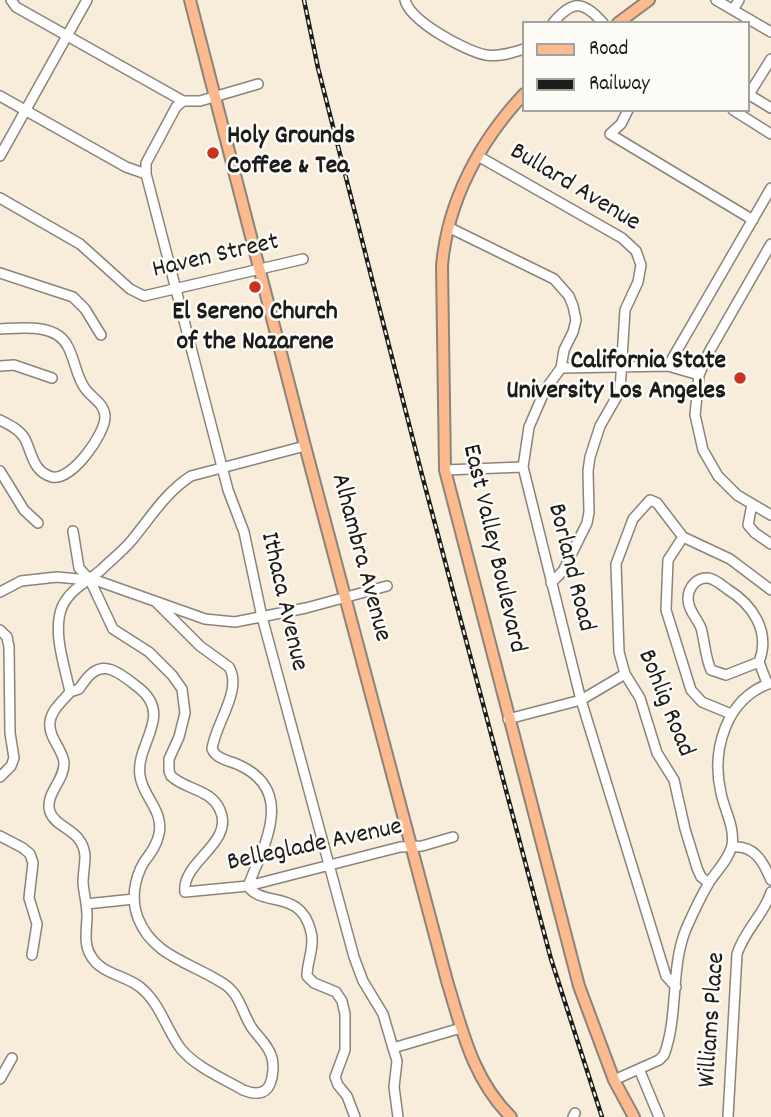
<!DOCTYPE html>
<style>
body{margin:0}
#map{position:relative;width:771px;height:1117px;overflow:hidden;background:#f8ecda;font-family:Dekko,sans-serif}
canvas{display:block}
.legend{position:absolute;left:522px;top:21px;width:228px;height:91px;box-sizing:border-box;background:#fdfcf7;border:2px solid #a3a29f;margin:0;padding:9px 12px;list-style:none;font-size:21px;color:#1c1c1c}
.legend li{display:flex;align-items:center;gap:14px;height:35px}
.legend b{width:35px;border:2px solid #a3a29f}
</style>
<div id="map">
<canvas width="771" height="1117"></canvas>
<ul class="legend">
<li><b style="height:9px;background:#fcba8e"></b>Road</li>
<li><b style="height:9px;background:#1c1c1c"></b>Railway</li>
</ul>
</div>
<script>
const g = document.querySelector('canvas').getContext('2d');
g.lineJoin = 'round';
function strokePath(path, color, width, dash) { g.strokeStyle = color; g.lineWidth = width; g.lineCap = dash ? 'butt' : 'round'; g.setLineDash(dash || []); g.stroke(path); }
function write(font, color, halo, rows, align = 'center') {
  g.font = font + ' Dekko,sans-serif'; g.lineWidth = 5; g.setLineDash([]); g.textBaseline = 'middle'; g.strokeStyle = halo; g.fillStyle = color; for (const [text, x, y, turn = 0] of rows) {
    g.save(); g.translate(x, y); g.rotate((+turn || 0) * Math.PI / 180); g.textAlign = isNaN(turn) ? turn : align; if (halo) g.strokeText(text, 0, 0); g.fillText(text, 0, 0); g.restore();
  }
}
const minor = new Path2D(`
 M11,0L16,7L183,101H200L258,84
 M405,0C410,21 465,51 486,55C499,57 512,53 524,49
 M716,0L771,32
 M733,10L739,0
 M553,23C572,0 583,0 603,23
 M748,94L771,108
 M0,96L126,167L146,174
 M748,96L771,59
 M183,101L176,107L146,163V174L228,490L244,532L262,617L354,957L363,981L383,1014L393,1048L397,1061L394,1087L398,1117
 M628,110L621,124L610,134L753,220
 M733,110L771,134
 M0,156L87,0
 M478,156L622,238L636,251L641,265L638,282L625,310L620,391L600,426L590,457L588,471L589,512L587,523L563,571L551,583
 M0,198L80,244L130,289L144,296L303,259
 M448,227L554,279L569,296L573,306L576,320L573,332L564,350L561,368L545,390L529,427L523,467L581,700L666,976L676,987
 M771,244L709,352L699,375L695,415L703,450L718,476L737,495L771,515
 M0,273L73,297L85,309L101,335
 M0,329C22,328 57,323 68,347C75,360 76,375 84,387C90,397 105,403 105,417C105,434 72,481 52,477C33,472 32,453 25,439C20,430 10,425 0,420
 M0,366L14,365L52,378
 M668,366L771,188
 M561,368L668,366L699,375
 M445,470L523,467
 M0,471L24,510L38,523
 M752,504L748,525L755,533L771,544
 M73,531L79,568L90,580L113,629L149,652L172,675L182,689L185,713L179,737L169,759V771L171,776C186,790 211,789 220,810C235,843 181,862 185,892L248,886L400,847L422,846L453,837
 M683,537L668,560L666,610L691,690L702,702L731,714
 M0,592L21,581L57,577L98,581L205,619L235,622L306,608L387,586
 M155,601L200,646L229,667C243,690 215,724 212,749C217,760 229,760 239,765C296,791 264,845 248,886C262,908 301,888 311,932C315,947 307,961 307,976L314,983L336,992L342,1001L345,1014V1050L335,1077L338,1085L347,1096L355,1117
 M0,630L7,637L9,647L10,733L14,758L11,766L0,777
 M759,662C771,631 752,604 727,589C722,585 715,579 708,578C696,577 688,588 688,599C688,610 697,618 701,628C705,642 705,657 711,670L726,675L759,662L767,683
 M70,692L79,689C87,677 96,664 112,670C122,674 130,681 139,688C174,716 135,744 140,776C143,797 164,811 159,834C157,845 150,854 144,862C134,879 131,900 138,918C153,957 193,963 224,984C240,994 242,1013 252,1028C259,1038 269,1046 272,1058C274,1066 273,1077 270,1084C265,1096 253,1094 243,1090C222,1078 196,1067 181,1049C166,1029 160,1003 140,987C125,975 101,974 91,956C83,944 87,929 87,915C87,904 84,894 83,883C83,874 85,865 85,856C83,829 56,829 50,812C44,794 65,781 64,762C62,748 48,737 50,722C51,710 63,701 70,692C65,667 52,632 62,607C70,589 87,582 101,570C111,560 123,551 132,540C151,517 165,493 191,476L305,446
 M508,719L581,700L625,674
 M0,836L23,848L30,854L33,863L29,898L37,924L32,955
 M732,847C754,845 763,861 771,880
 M709,883L701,877L697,868L685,829L674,780L657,753L640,698L625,674L619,652L616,564L633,519L650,500L657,503L683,537L730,559L771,590
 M86,904L134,899
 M393,1048L461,1028
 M639,1069L659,1117
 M0,1079L12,1058
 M614,1080L659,1060L664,1055C679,1015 670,968 686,929C693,913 701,896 710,881C717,871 730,857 732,845C735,827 724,809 721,793C711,750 726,698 771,683
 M573,1117L575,1113
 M728,1117L737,954C745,929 764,915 771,892`);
const major = new Path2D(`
 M190,0L305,446L447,981C462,1030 473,1080 511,1117
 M618,23L649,0
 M524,94C480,141 448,200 442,265L445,470L579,986L614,1080L634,1117`);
strokePath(minor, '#8a847b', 12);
strokePath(major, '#8a847b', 14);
strokePath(minor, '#fff', 9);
strokePath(major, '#fcba8e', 10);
const rail = new Path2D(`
 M304,0L318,68L422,475L551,959L602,1117`);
strokePath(rail, '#1c1c1c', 4.5);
strokePath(rail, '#fdfcf7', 2, [5]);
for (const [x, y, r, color] of [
 [213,153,7,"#c8321e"],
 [255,287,7,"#c8321e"],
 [740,378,7,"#c8321e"]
]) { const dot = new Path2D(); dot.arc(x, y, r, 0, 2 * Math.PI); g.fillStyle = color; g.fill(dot); strokePath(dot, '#fdfcf7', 2.5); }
write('bold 26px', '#1c1c1c', '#fdfcf7', [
 ["Holy Grounds",227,138],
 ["Coffee & Tea",227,168],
 ["El Sereno Church",255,314,"center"],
 ["of the Nazarene",255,344,"center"],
 ["California State",726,363,"right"],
 ["University Los Angeles",726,393,"right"]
], 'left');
write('26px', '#1c1c1c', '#fdfcf7', [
 ["Bullard Avenue",574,189,31],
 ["Haven Street",216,258,-13],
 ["East Valley Boulevard",492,549,77],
 ["Alhambra Avenue",359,558,75],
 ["Borland Road",569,568,76],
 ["Ithaca Avenue",282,602,77],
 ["Bohlig Road",664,704,68],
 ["Belleglade Avenue",315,847,-12],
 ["Williams Place",714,1020,-86]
]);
</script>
